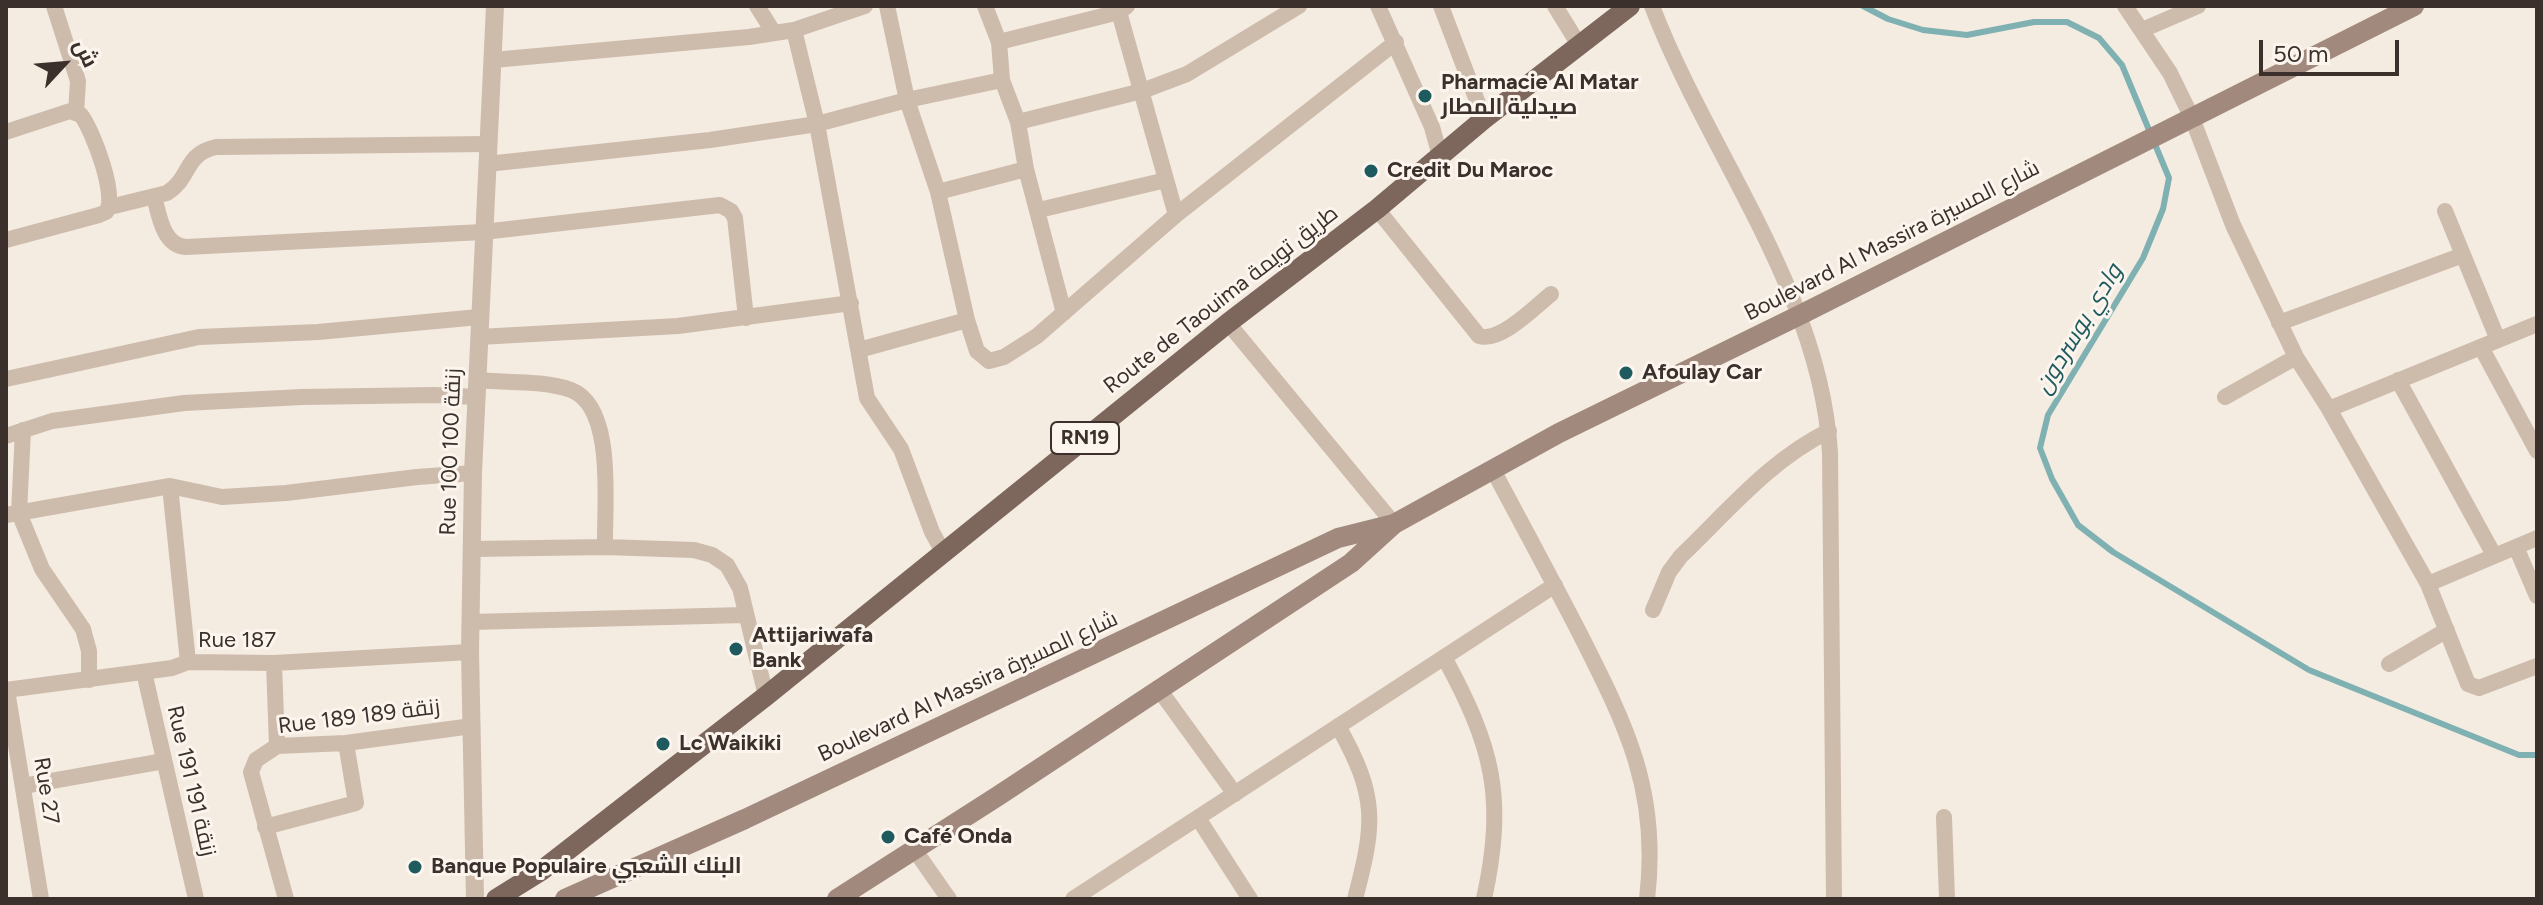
<!DOCTYPE html>
<meta charset="utf-8">
<style>
body{margin:0}
#map{position:relative;width:2543px;height:905px;overflow:hidden;background:#f4ebe1;font-family:Figtree,Cairo,sans-serif}
canvas{display:block}
.frame{position:absolute;inset:0;border:8px solid #3b302b;pointer-events:none}
.north{position:absolute;left:24px;top:24px;width:80px;height:80px;-webkit-text-stroke:6px #fbf5ee;paint-order:stroke;rotate:64deg;font-size:22px;font-weight:700;line-height:32px;text-align:center;color:#3b302b}
.north::after{content:'';display:block;margin:auto;width:28px;height:36px;background:#3b302b;clip-path:polygon(50% 0,100% 100%,50% 72%,0 100%)}
.scale{position:absolute;left:2259px;top:40px;width:140px;height:36px;box-sizing:border-box;border:4px solid #3b302b;border-top:0;padding-left:10px;font-size:24px;line-height:28px;white-space:nowrap;color:#3b302b;-webkit-text-stroke:6px #fbf5ee;paint-order:stroke}
</style>
<div id="map">
<canvas width="2543" height="905"></canvas>
<div class="frame"></div>
<div class="north">ش</div>
<div class="scale">50 m</div>
</div>
<script>
const g = document.querySelector('canvas').getContext('2d');
g.lineJoin = 'round';
function strokePath(path, color, width, dash) { g.strokeStyle = color; g.lineWidth = width; g.lineCap = dash ? 'butt' : 'round'; g.setLineDash(dash || []); g.stroke(path); }
function write(font, color, halo, rows, align = 'center') {
  g.font = font + ' Figtree,Cairo,sans-serif'; g.lineWidth = 6; g.setLineDash([]); g.textBaseline = 'middle'; g.strokeStyle = halo; g.fillStyle = color; for (const [text, x, y, turn = 0] of rows) {
    g.save(); g.translate(x, y); g.rotate((+turn || 0) * Math.PI / 180); g.textAlign = isNaN(turn) ? turn : align; if (halo) g.strokeText(text, 0, 0); g.fillText(text, 0, 0); g.restore();
  }
}
strokePath(new Path2D(`
 M1863,6L1888,19L1923,30L1967,35L2034,22H2067L2099,38L2122,65L2169,178L2163,209L2143,258L2048,415L2040,448L2052,479L2078,525L2113,552L2309,670L2519,755H2537`), '#7fb0b2', 6);
strokePath(new Path2D(`
 M54,6L78,81L76,113
 M757,6L774,33
 M887,6L907,100L938,192L967,320L977,351L989,361L1004,357L1037,336L1176,215L1396,42
 M985,6L999,42L1002,80L1018,122L1026,169L1064,313
 M1378,6L1432,127L1440,156
 M1441,6L1484,119
 M1555,6L1579,45
 M1652,6C1708,153 1821,292 1830,453L1834,899
 M2125,6L2170,73L2192,118L2233,225L2296,357L2329,409L2428,584L2468,684L2479,688L2537,666
 M1119,12L1176,215
 M794,30L817,124L867,398L901,449L932,532L943,552
 M2142,30L2198,6
 M999,42L1119,12L1127,6
 M493,60L749,37L794,30L865,6
 M1018,122L1142,91L1187,74L1299,6
 M6,132L70,111L81,115C93,131 118,197 106,212L99,215L6,240
 M487,164L710,140L817,124L907,100L1002,80
 M938,192L1026,169
 M154,196C159,215 163,246 186,247L483,232L720,205L731,211L735,218L746,318
 M110,207L167,193C191,178 184,154 216,147L489,144
 M1377,209L1479,336C1500,343 1535,307 1551,294
 M1039,210L1166,180
 M2445,211L2498,340
 M1228,323L1394,524
 M2279,323L2463,255
 M479,337L678,326L851,303
 M2481,347L2537,451
 M859,350L967,320
 M6,379L199,337L318,332L479,317
 M477,380C507,383 543,380 571,390C616,407 604,507 605,547
 M2398,380L2494,555
 M2225,397L2296,357
 M2329,409L2537,324
 M23,430L19,513L42,569L83,629L89,651V680
 M6,436L52,421L184,403L302,397L435,395L476,397
 M1493,470C1522,524 1551,578 1579,632C1626,725 1660,791 1647,899
 M170,486L188,662
 M6,515L170,486L222,497L286,493L417,477L473,473
 M2516,547L2537,596
 M473,549L605,547L694,550L712,555L727,565L740,588L766,696
 M2428,584L2537,538
 M1653,610L1669,572L1681,556C1727,512 1771,459 1829,431
 M471,622L745,615
 M1444,657C1493,747 1506,797 1484,899
 M274,663L277,746
 M2389,664L2447,630
 M144,672L196,899
 M1158,688L1235,794
 M6,690L172,668L188,662L274,663L470,652
 M7,690L41,899
 M1338,726C1378,797 1375,823 1355,899
 M23,786L164,761
 M1944,817L1947,899
 M1198,818L1250,899
 M265,827L356,803L346,743
 M914,849L949,899
 M286,899L251,772L256,760L277,746L346,743L472,726
 M1073,899L1555,585`), '#cdbbac', 16);
strokePath(new Path2D(`
 M475,899L470,652L473,473L495,6`), '#cdbbac', 18);
strokePath(new Path2D(`
 M565,899L745,819L1338,538L1394,524L1559,433L1800,315L2414,6
 M837,899L998,796L1351,563L1394,524`), '#a18a7d', 20);
strokePath(new Path2D(`
 M496,899L541,871L766,696L1228,323L1377,209L1484,119L1630,6`), '#7d675c', 20);
for (const [x, y, r, color] of [
 [1425,96,8,"#1f5a5e"],
 [1371,171,8,"#1f5a5e"],
 [1626,373,8,"#1f5a5e"],
 [736,649,8,"#1f5a5e"],
 [663,744,8,"#1f5a5e"],
 [888,837,8,"#1f5a5e"],
 [415,867,8,"#1f5a5e"]
]) { const dot = new Path2D(); dot.arc(x, y, r, 0, 2 * Math.PI); g.fillStyle = color; g.fill(dot); strokePath(dot, '#fbf5ee', 3); }
for (const [x, y, w] of [
 [1085,438,68]
]) { const box = new Path2D(); box.roundRect(x - w / 2, y - 16, w, 32, 6); g.fillStyle = '#fbf5ee'; g.fill(box); strokePath(box, '#3b302b', 2); }
write('bold 20px', '#3b302b', null, [
 ["RN19",1085,438]
]);
write('bold 22px', '#3b302b', '#fbf5ee', [
 ["Pharmacie Al Matar",1441,83],
 ["صيدلية المطار",1441,108],
 ["Credit Du Maroc",1387,171],
 ["Afoulay Car",1642,373],
 ["Attijariwafa",752,636],
 ["Bank",752,661],
 ["Lc Waikiki",679,744],
 ["Café Onda",904,837],
 ["Banque Populaire البنك الشعبي",431,867]
], 'left');
write('22px', '#3b302b', '#fbf5ee', [
 ["Boulevard Al Massira شارع المسيرة",1892,241,-27],
 ["Route de Taouima طريق تويمة",1221,300,-38],
 ["Rue 100 زنقة 100",451,452,-88],
 ["Rue 187",237,641],
 ["Boulevard Al Massira شارع المسيرة",968,687,-25],
 ["Rue 189 زنقة 189",359,717,-7],
 ["Rue 191 زنقة 191",191,781,77],
 ["Rue 27",46,791,81]
]);
write('italic 24px', '#1f5a5e', '#fbf5ee', [
 ["وادي بوسردون",2079,329,-59]
]);
</script>
